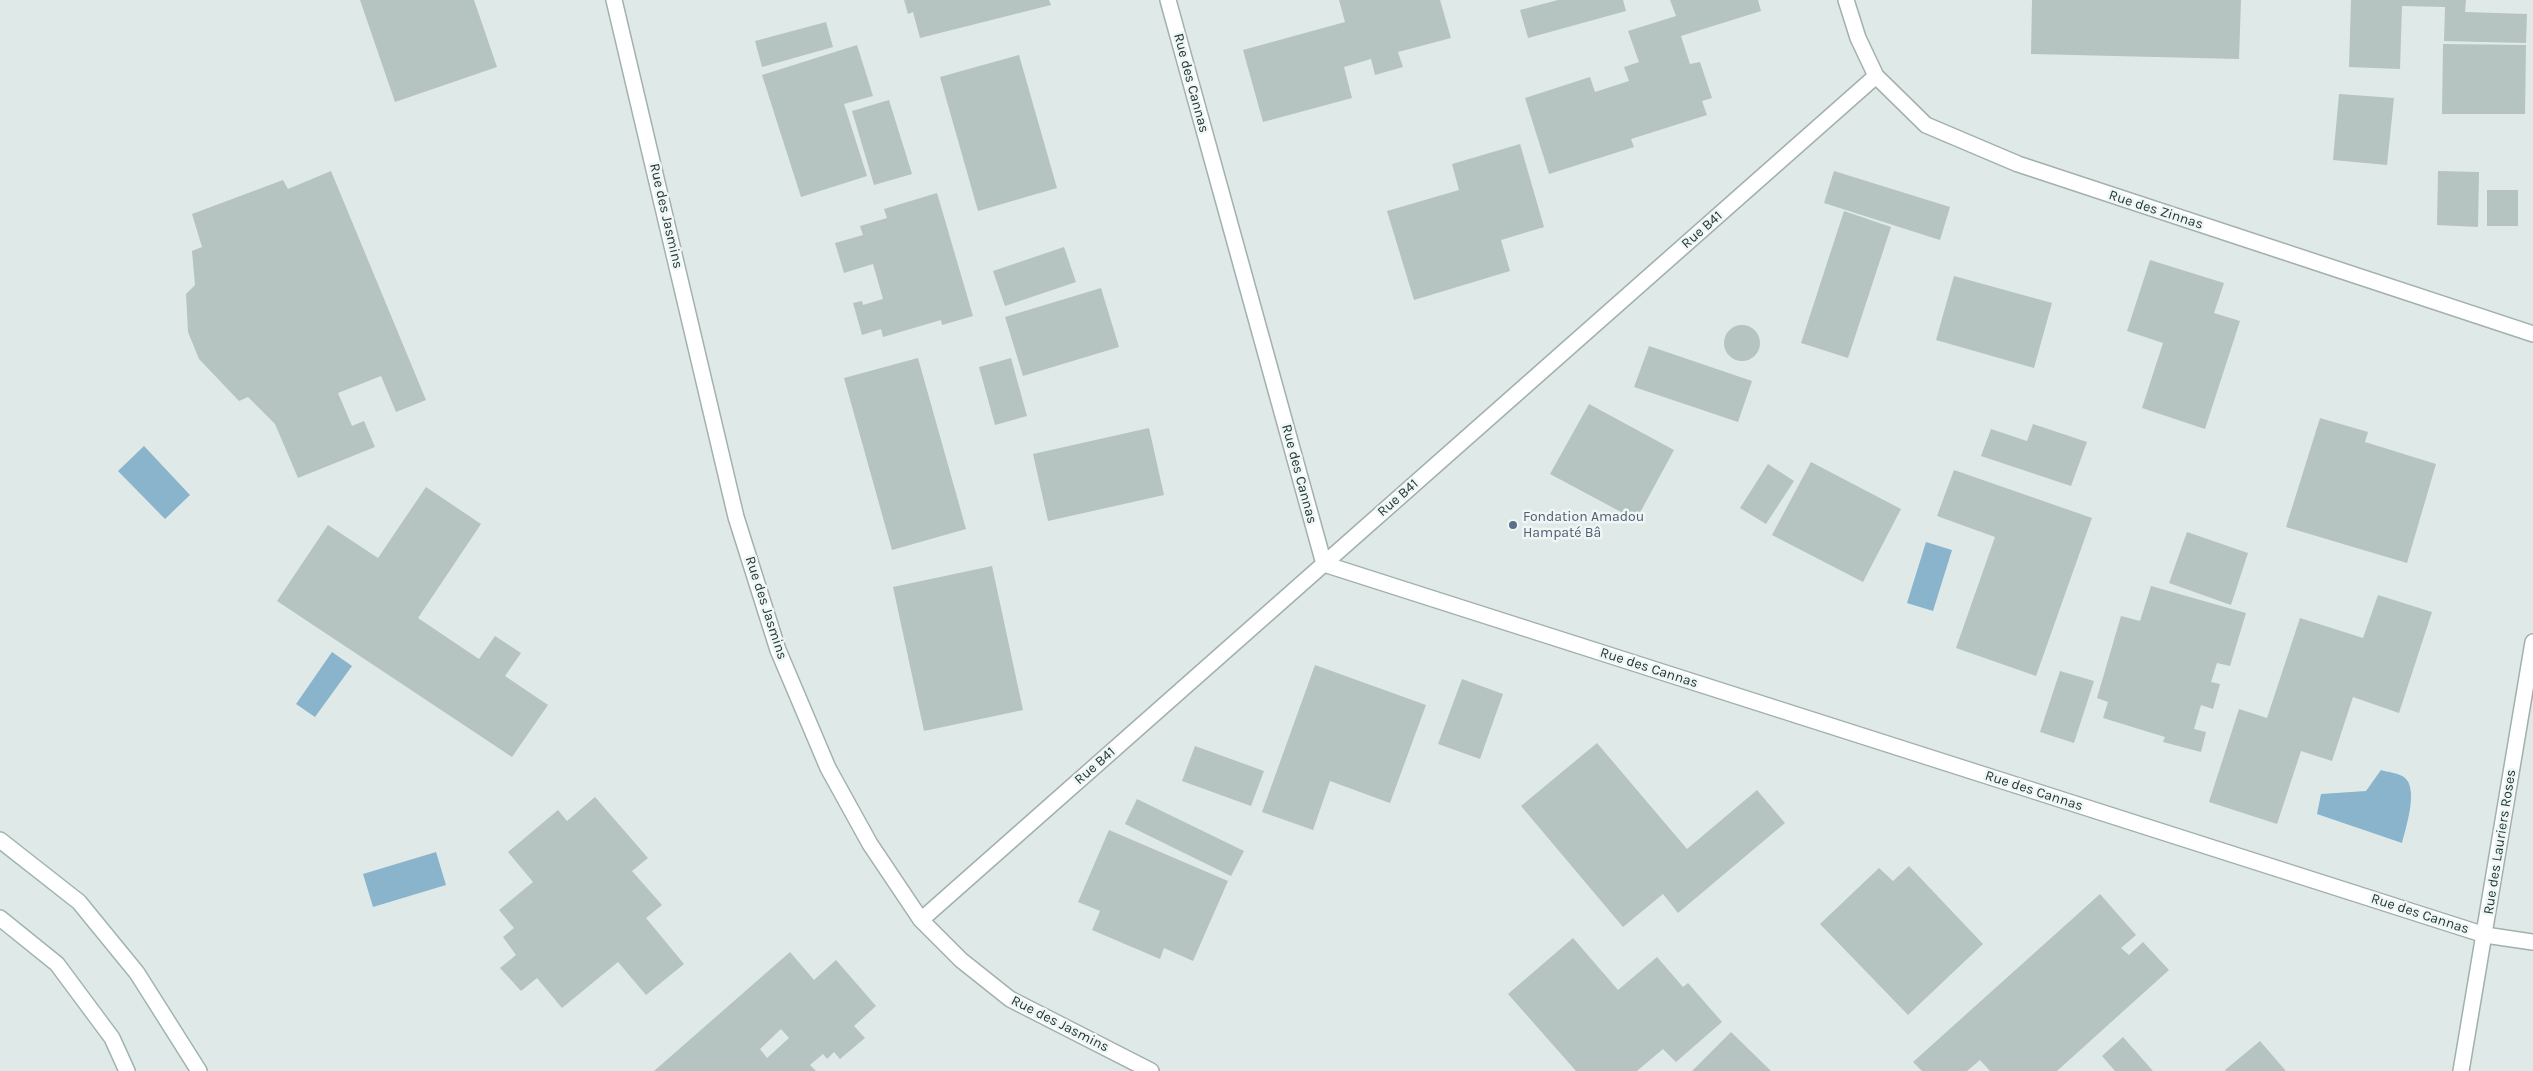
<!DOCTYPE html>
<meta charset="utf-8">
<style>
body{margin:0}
canvas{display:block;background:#dfe9e7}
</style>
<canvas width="2533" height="1071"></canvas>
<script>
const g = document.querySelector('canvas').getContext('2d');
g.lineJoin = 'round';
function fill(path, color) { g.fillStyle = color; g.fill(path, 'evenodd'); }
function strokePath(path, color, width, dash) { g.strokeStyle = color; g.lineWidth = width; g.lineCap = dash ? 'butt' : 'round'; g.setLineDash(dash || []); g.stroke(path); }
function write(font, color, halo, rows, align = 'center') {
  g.font = font + ' Karla,sans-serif'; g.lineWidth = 5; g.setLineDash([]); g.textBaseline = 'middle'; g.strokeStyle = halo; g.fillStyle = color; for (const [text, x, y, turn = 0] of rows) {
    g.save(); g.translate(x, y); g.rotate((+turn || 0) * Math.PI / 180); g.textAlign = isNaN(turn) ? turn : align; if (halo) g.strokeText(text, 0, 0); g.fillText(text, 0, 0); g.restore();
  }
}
fill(new Path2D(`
 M144,446L190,495L165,519L118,471Z
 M1926,542L1952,550L1933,611L1907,603Z
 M332,652L352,666L315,717L296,704Z
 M2381,770C2387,772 2398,773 2404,777C2419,788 2406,827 2402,843L2317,814L2321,794L2366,791Z
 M436,852L446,885L373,907L363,874Z`), '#8ab4cc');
fill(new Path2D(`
 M360,0H474L497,67L395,102Z
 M904,0H1049L1051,5L920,38L913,12L908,14Z
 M1339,0H1440L1451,38L1398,52L1403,67L1375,75L1371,59L1344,67L1352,98L1263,122L1243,50L1345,22Z
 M1558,0H1623L1626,11L1528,38L1520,10Z
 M1670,0H1758L1761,11L1681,36L1690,64L1700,62L1712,98L1702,101L1707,115L1631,139L1634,147L1549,174L1525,98L1590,77L1595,92L1629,81L1624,67L1639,62L1628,31L1676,16Z
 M2032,0H2241L2239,59L2031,54Z
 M2351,0H2466L2465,12L2527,14L2526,43L2444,41L2445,7L2402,6L2400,69L2349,67Z
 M826,22L833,47L762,67L755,41Z
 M2443,44L2526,45L2525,114H2442Z
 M857,45L873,96L844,104L867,176L801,197L762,75Z
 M1019,55L1057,188L978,211L940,77Z
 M2339,94L2394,98L2387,165L2333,160Z
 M889,100L912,174L874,185L852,111Z
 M1520,144L1544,227L1501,240L1510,271L1414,300L1387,211L1459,190L1452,164Z
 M331,171L426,400L396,412L381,376L338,393L352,426L364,421L375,447L298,478L275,424L248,397L239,401L199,359L188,332L186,294L195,285L192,251L202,247L192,214L283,180L288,189Z
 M1834,171L1950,207L1940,240L1824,203Z
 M2438,171L2479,172L2478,227L2437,225Z
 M2487,190H2518V226H2487Z
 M937,193L973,316L942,325L941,320L883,337L881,329L862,335L853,303L862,301L863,305L883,299L873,264L844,273L835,243L863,235L860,226L887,218L884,209Z
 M1844,211L1891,227L1848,358L1801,343Z
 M1064,247L1076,282L1005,306L993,271Z
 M2150,260L2224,283L2214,313L2240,321L2205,429L2142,408L2163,343L2127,331Z
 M1954,276L2052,303L2034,368L1936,340Z
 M1101,288L1119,347L1023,376L1005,317Z
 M1724 343a18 18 0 1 1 36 0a18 18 0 1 1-36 0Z
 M1649,346L1752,381L1738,422L1634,387Z
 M918,358L966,529L892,550L844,378Z
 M1011,358L1027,416L995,425L979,367Z
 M1589,404L1674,450L1636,520L1550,474Z
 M2320,418L2368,432L2365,442L2436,464L2407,563L2286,527Z
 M2033,424L2087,442L2071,486L1981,456L1991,429L2027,441Z
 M1149,428L1164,495L1048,521L1033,454Z
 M1811,462L1901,509L1863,582L1772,535Z
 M1768,464L1794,481L1766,524L1740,508Z
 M1954,470L2092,518L2036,676L1956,648L1995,537L1937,516Z
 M426,487L481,524L418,618L479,659L495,636L521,653L505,676L548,705L512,757L277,601L328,525L378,558Z
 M2187,532L2248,553L2231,605L2169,583Z
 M992,566L1023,710L924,731L893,587Z
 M2151,586L2246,613L2230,666L2217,663L2211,682L2220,684L2213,709L2201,705L2194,729L2206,732L2201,752L2163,742L2165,737L2103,718L2108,702L2097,698L2121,616L2140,621Z
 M2378,595L2432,612L2399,713L2353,697L2332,761L2301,751L2277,824L2209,802L2239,709L2267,718L2300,618L2363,638Z
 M1315,665L1426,705L1390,803L1330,781L1313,830L1262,812Z
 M2060,671L2094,681L2074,743L2040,732Z
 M1462,679L1503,694L1480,759L1438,744Z
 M1597,743L1687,849L1757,790L1785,823L1678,913L1663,894L1623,927L1521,806Z
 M1195,746L1264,771L1251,806L1182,781Z
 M595,797L648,858L632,871L662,905L646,918L684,964L646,995L618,962L562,1008L537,978L521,991L500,968L516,955L503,937L514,928L499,910L533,882L508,852L558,810L567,821Z
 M1137,799L1244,851L1231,876L1125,824Z
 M1109,830L1228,881L1193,961L1164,948L1160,959L1092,930L1100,911L1078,902Z
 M1909,866L1983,944L1908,1015L1820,924L1879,868L1893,881Z
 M2100,894L2136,935L2121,948L2129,955L2143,942L2169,970L2057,1071H1990L1980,1060L1967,1071H1922L1913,1062Z
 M1573,938L1618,990L1657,957L1683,987L1688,983L1722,1022L1676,1062L1663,1049L1637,1071H1576L1508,994Z
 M790,952L814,980L836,960L876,1006L854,1026L865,1038L840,1059L834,1052L827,1059L823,1054L810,1065L816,1071H654ZM781,1029L789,1038L767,1058L760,1049Z
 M1731,1032L1771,1071H1692Z
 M2123,1037L2153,1071H2115L2102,1056Z
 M2260,1041L2286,1071H2226L2225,1070Z`), '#b5c4c0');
const street = new Path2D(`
 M614,0L736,517L778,650L828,768L870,844L921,920L961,960L1010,999L1151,1071
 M1168,0L1324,564L2485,935L2533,942
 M1846,0L1858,38L1876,76L1926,125L2018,164L2533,334
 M921,920L1876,76
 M2461,1071L2533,642`);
const secondary = new Path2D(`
 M0,840L79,902L137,973L199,1071
 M0,918L57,964L112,1038L127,1071`);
strokePath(street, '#a2b0af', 18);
strokePath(secondary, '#9fb4b1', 18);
strokePath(street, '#fff', 15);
strokePath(secondary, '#fff', 15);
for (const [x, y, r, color] of [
 [1513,525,5,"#5c6f8a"]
]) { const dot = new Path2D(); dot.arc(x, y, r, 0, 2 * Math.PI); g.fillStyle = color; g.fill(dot); strokePath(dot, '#eff6f4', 2); }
write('14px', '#213837', '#eff6f4', [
 ["Rue des Cannas",1191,83,75],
 ["Rue des Zinnas",2156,210,18],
 ["Rue des Jasmins",666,216,77],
 ["Rue B41",1702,230,-41],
 ["Rue des Cannas",1299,474,75],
 ["Rue B41",1398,498,-41],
 ["Rue des Jasmins",766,608,72],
 ["Rue des Cannas",1649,668,18],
 ["Rue B41",1095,766,-41],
 ["Rue des Cannas",2034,791,18],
 ["Rue des Lauriers Roses",2500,842,-81],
 ["Rue des Cannas",2420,914,18],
 ["Rue des Jasmins",1060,1024,27]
]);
write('14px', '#4e5e75', '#eff6f4', [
 ["Fondation Amadou",1523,517],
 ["Hampaté Bâ",1523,533]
], 'left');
</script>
